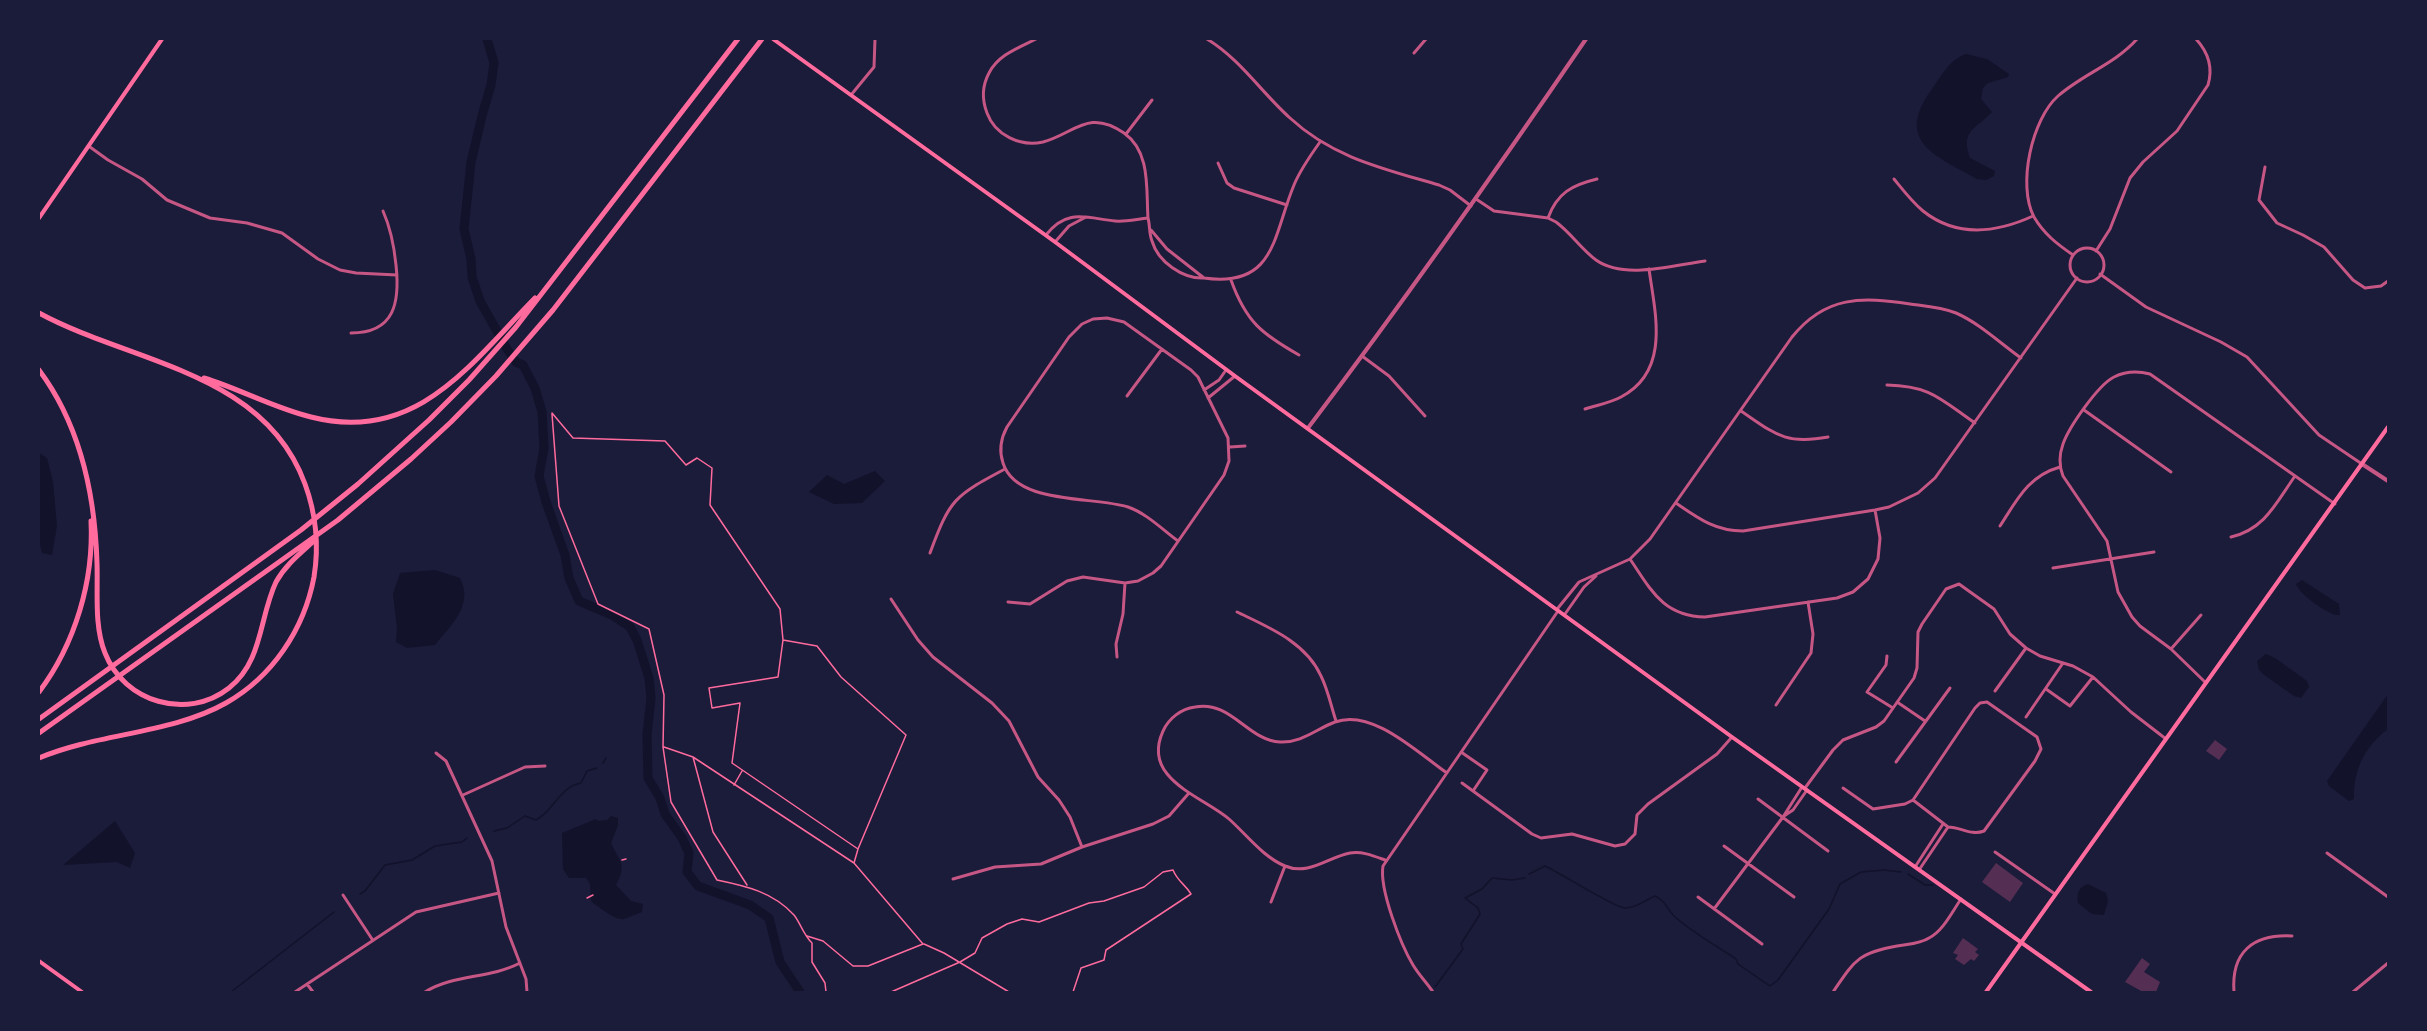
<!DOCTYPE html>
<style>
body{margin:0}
#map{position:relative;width:2427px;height:1031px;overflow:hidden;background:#1b1b3a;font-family:Mulish,sans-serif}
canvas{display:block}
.frame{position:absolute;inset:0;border:40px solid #1b1b3a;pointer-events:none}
</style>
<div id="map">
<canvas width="2427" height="1031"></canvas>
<div class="frame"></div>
</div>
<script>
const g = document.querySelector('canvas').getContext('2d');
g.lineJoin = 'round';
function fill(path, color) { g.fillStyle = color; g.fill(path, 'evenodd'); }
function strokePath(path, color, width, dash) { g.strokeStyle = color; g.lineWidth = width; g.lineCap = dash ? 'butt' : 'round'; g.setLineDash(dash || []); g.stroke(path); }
fill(new Path2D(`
 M1966,54L1987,59L2009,74L2008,77L1988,83L1983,88L1981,99L1992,112C1976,129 1960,130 1970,158L1995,171L1994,176L1986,180L1977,179C1937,156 1893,142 1932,89C1942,75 1949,60 1966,54Z
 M39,453L47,458L53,482L57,526L52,555L42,553L39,540Z
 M875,471L885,481L862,503L834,504L809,492L827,475L844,484Z
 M435,570L460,578C474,605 451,625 435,645L407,648L396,642L397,628L393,594L400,573Z
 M2302,580L2339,604L2340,615C2330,617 2299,594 2296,584Z
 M2266,654L2275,658L2307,681L2309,687L2301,698L2294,696L2263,674L2259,670L2257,661Z
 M2388,694V729C2365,746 2353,770 2354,799L2349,801L2329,786L2327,781Z
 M611,816L618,818V825L611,843C620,862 627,865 616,885L631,901L643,904L642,912C636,914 630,917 624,919C616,921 597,906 591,901L590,884L586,878H569L563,869L562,833L596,819L598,821L607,820Z
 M115,821L135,853L130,868L117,862L63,865Z
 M2088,884L2106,893L2108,901L2104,915L2092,914L2078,903C2077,894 2078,887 2088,884Z`), '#12122b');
strokePath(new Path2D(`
 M603,763L606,758
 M494,831L507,828L525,816L536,820C554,811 559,787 581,783L587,771L597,768
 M1529,874L1545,866C1559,872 1616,909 1625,908C1637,908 1645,900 1655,896C1668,903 1666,908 1674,916C1693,933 1715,945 1736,959L1738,964L1770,986L1778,980L1829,909L1840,884L1861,872L1884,870L1901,872
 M1908,874L1925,885H1933
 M360,894L365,891L385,865L412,860L435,846L462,842L467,838
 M1435,987L1463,949L1461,944L1480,914L1478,908L1465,898L1482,889L1492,878L1512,880L1525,878
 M231,992L334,912`), '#12122b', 1.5);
strokePath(new Path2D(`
 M487,39L494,63L491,85L483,112L471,162L464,229L471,259L472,277L480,301L507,349L516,362L523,365L535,388L542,412L544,448L539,476L546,502L565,555L569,578L579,601L612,615L630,627L637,640L649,678L651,698L647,735L648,778L660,798L665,814L682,838L689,853L687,872L698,886L750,905L769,918L780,962L800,992`), '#12122b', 9);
fill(new Path2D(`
 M2215,740L2227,749L2219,760L2206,751Z
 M1996,863L2023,883L2010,902L1982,882Z
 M1963,938L1978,949L1975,952L1979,955L1974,961L1971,959L1964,965L1955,959L1958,955L1953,953Z
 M2142,958L2150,964L2144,972L2160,982L2156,992H2143L2125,982Z`), '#542f53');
strokePath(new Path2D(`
 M552,413L573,438L665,441L686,465L697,458L712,468L710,505L780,609L783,640L778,677L709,688L712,708L740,703L732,763L858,849L854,863
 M552,414L559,506L598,604L649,629L664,695L663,747L671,802L717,880C746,886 773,892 794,915C801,924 803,934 812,943V962L825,983L826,992
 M783,640L817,646L841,677L906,735L858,849
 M664,747L693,757
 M734,785L742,771
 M622,860L626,859
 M747,885L713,832L693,757L854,863L923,944L868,966H853L823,941L807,936
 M587,898L593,895
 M924,944L944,953L1009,992
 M891,992L960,962L975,953L982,938L1007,924L1022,919L1039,922L1089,903L1104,901L1144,887L1163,872L1173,870C1178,882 1185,884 1191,894L1106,950L1104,960L1081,968L1073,992`), '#ff6b9d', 1.5);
strokePath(new Path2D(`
 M1036,39C1018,48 998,55 989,73C982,86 982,100 987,113C995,135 1020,147 1043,142C1074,134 1088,108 1124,133C1151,152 1146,189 1148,218
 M1207,39C1240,59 1262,93 1290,118C1333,158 1385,169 1439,185L1450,190L1471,206
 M1414,53L1426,39
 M851,95L874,67L875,39
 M1126,134L1152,100
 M90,147L108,160L142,179L167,200L210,218L247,223L282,233L318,259L340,270L356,273L397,275
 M1218,163L1227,183L1234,188L1287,205
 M2265,167L2259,200L2277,223L2303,235L2324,247L2353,280L2365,288L2381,286L2388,281
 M1894,179C1903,190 1912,202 1923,211C1957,238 1996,233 2033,216
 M1476,199L1494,211L1548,218L1556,222C1571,233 1581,249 1596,260C1624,280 1674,265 1705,261
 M1548,218C1557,193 1572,185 1597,179
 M1046,235C1067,208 1086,218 1115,221C1126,222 1137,219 1148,218C1150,225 1149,234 1152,241C1158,262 1183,279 1204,278L1167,249L1151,230
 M1055,242L1069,226L1086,217
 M2070 265a17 17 0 1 1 34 0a17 17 0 1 1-34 0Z
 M2096,251L2110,229L2130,178L2143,162L2177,131L2208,85C2213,68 2208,52 2196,39
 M2073,255C2057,244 2044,234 2034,217C2017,185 2032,119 2058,96C2083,74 2115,64 2137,39
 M2100,274L2146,307L2221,342L2247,357L2319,435L2362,464
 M1204,278C1276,288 1273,235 1294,185C1300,170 1310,156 1320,142
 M1231,280C1246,322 1262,334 1299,355
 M351,333C395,333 400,302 396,265C394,245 391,229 383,211
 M1362,356L1389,376L1425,416
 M1887,385C1931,386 1940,399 1975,423
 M1204,390L1219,380L1226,370
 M1127,396L1162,349
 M1208,398L1235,376
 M1585,409C1597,405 1610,403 1621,397C1671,371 1655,313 1649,269
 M2084,410L2171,472
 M1741,411C1775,434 1785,445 1828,437
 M1230,447L1245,446
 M1676,503C1698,518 1715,531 1743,531L1875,510L1889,507L1918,493L1935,478L2077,278
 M2000,526C2017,500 2028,476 2060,467
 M2231,537C2265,529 2276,503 2295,476
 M930,553C950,499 954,496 1005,469
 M1630,559C1651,590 1663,616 1705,617L1837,598L1853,592L1868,579L1878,559L1880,538L1875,510
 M2053,568L2154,552
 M891,599L918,640L933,657L992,703L1009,721L1038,777L1059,800L1070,817L1082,847
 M1008,602L1030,604L1067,581L1083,577L1125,583L1138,581L1153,573L1161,566L1224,475L1229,461L1228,438L1198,377L1191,370L1124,322L1107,318L1093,319L1082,324L1069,337L1007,427C1001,438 999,451 1003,463C1016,505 1093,496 1128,507C1146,513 1163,530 1178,541
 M1558,608L1579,582L1630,559L1650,539L1792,337C1826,295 1862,297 1910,304C1925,306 1941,307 1956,313C1979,323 2000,343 2021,358
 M1237,612C1268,627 1306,642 1321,676C1328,690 1331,706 1336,721
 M1565,614L1584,587L1596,576
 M2171,649L2201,615
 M1887,656L1886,665L1867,692L1893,708
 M1117,657L1116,644L1123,614L1125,583
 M2206,683L2171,649L2140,626L2132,617L2118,592L2107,541L2063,476C2059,466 2059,455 2063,444C2069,427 2098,385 2114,377C2126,371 2138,371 2150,374L2335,504
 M2046,689L2070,706L2093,677
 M1995,691L2026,648
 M1897,702L1925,721
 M1776,705L1811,653L1813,634L1808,602
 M2026,717L2063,663
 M1461,752L1487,770L1473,791
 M436,753L446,761L492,861L506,927L526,979L527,992
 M1896,762L1950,688
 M1462,783L1532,834L1541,838L1572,834L1615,846L1625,844L1635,834L1637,815L1648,804L1717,754L1732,737
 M1805,788L1833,750L1843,740L1876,727L1884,721L1914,678L1917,668L1918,632L1922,624L1946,589L1959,584L1994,609L2010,634L2026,648L2040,656L2073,666L2093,677L2131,712L2166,739
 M1843,788L1873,809L1905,804L1913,800
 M463,795L525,767L545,766
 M1758,799L1828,851
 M1913,800L1975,708L1980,703L1987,702L2037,737L2041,749L2035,761L1984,831C1971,836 1961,827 1948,827
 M1913,800L1948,827
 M1784,816L1793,810L1807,790
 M1724,846L1794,897
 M1995,852L2055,894
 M2327,853L2388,897
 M1385,860C1374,856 1362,851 1350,853C1328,857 1309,876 1285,866C1263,857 1246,834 1229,819C1202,796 1141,779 1163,731C1169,718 1181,709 1195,707C1231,700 1247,740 1280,742C1302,743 1316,729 1335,722C1372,708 1418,753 1447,773
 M1915,867L1943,824
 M1919,870L1948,827
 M953,879L995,867L1041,864L1082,847L1153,824L1169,816L1189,793
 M343,895L372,939
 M1698,897L1762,944
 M1271,902L1285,866
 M1714,909L1783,817L1802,787
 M307,984L313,992
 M295,992L416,912L499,893
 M425,992C454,974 489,979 520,963
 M1433,992C1427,983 1419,975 1413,965C1401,945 1379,889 1383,866L1558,611
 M1833,992C1855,960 1858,953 1897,946C1908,944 1920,944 1929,938C1943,931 1952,912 1961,899
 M2234,992C2231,952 2253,934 2292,936
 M2353,992L2388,963`), '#c65784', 3);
strokePath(new Path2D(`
 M1308,428C1404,301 1496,171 1586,39
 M2362,464L2388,481`), '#c65784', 4);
strokePath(new Path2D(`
 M773,39L1055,242L1235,376L1732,737L2091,992
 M39,218L162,39
 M39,961L82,992
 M1986,992L2388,427`), '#ff6b9d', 4);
strokePath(new Path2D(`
 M39,313C131,363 264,371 305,484C316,514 319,546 314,577C304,630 272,677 226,703C171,734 98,733 39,758
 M39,370C81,426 95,495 97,563C98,592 94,626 105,653C124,702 187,721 229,688C263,661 259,618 276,582C286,564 302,552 316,539
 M204,378C240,389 274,408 311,417C417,444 471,363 535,298
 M39,692C75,644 94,581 91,521
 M39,719L301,530L358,484L429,420L469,380L516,327L738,39
 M39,733L338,520L411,459L451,422L496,376L553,310L762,39`), '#ff6b9d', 5);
</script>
